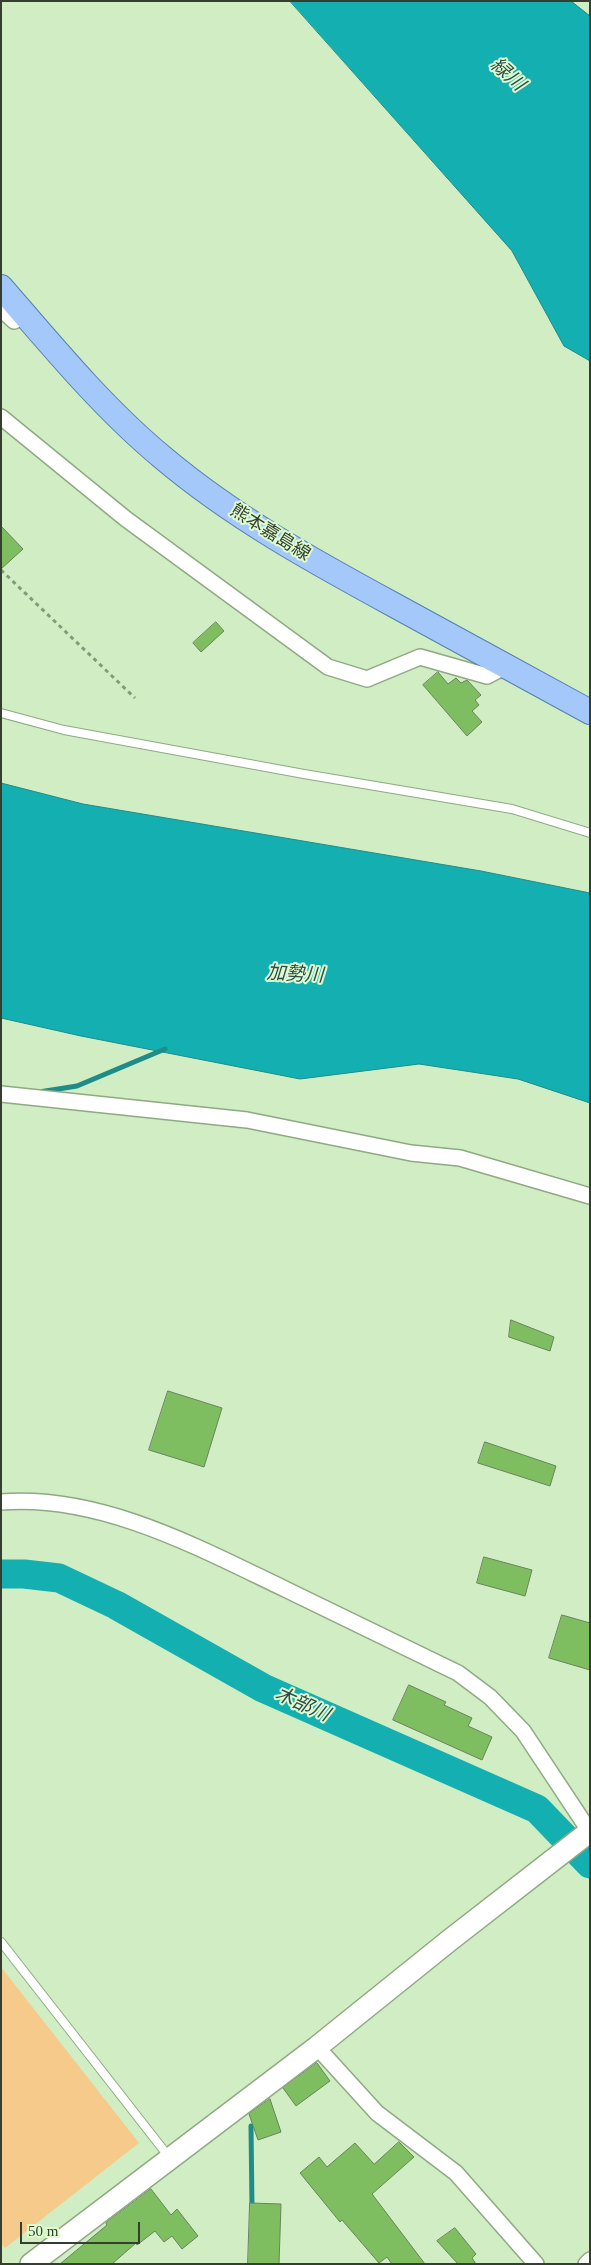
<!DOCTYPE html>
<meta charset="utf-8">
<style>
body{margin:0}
#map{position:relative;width:591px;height:2265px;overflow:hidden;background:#d0edc3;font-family:"Times New Roman",serif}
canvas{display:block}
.frame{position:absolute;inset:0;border:2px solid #343f2f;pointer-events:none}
.scale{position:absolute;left:20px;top:2222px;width:120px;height:22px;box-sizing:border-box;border:2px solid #343f2f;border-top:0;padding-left:6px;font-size:15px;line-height:18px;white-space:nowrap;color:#343f2f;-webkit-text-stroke:4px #ddfad0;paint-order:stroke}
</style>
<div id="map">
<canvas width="591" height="2265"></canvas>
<div class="frame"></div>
<div class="scale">50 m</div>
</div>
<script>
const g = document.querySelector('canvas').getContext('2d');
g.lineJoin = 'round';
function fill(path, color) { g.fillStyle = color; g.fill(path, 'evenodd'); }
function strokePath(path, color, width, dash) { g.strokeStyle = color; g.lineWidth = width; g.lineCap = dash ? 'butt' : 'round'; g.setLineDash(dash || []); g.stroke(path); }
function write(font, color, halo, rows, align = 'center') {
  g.font = font + ' "Times New Roman","Noto Sans JP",serif'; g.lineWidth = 4; g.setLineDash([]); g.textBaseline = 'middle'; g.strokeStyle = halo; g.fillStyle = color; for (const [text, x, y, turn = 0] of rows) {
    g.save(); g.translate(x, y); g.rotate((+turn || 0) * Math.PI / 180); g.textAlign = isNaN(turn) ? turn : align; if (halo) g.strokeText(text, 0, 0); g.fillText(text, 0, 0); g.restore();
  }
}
fill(new Path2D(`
 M1,1967L139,2143L5,2248L1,2243Z`), '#f5ca8b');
const water = new Path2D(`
 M290,1H571L590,16V361L564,346L512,251Z
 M1,783L83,804L481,871L590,893V1103L518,1079L419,1064L300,1079L81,1036L1,1018Z`);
fill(water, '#14afb0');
strokePath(water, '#1e8d89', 1);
strokePath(new Path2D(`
 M39,1092L77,1086L165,1049
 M251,2126L252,2208`), '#1e8d89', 5);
strokePath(new Path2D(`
 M1,1574H24L59,1578L116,1605L263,1688L537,1809L590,1864`), '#14afb0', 29);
const building = new Path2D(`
 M1,526L23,549L1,569Z
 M216,622L224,631L201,652L193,643Z
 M438,672L448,684L456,678L461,683L467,680L481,695L475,700L479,705L472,711L482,722L467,736L423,685Z
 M511,1320L554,1337L550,1351L509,1337Z
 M168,1391L222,1408L204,1467L149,1450Z
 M485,1442L556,1466L550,1486L478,1463Z
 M484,1557L532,1570L525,1596L477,1583Z
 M562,1615L590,1623V1670L549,1658Z
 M409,1685L446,1702L444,1705L472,1718L468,1726L492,1737L482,1760L393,1720Z
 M317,2063L330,2081L296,2106L283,2088Z
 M270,2099L281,2132L258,2140L249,2114Z
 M399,2142L414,2157L372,2194L425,2264H392L387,2257L379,2263L342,2220L340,2222L300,2173L319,2157L327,2167L355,2143L374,2164Z
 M151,2189L171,2215L177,2209L198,2236L182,2249L172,2236L164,2242L155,2231L137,2245L136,2243L112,2264H60L107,2225L106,2223Z
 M250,2203L281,2204L279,2264H248Z
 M455,2228L476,2254L472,2258L476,2264H458L437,2241Z`);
fill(building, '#7fbe60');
strokePath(building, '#69835d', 1);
const lane = new Path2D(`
 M1,713L64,730L304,774L512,809L590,833
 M1,1942L169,2157`);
const street = new Path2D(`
 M1,309L14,321L26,316
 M1,417L126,519L328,667L367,679L420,657L487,676L506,666
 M1,1094L247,1120L411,1153L460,1158L590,1196
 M1,1502C101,1494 199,1548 287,1590C344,1618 401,1645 458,1673L490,1697L523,1731L590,1832
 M317,2047L377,2113L456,2173L536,2264
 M586,2264L590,2260`);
const secondary = new Path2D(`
 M31,2264L317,2047L450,1940L589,1832`);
const primary = new Path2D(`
 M1,287C52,346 103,408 162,457C233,517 313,561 394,605C459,641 525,676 590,712`);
strokePath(lane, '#8faa83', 10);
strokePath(street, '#8faa83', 18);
strokePath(secondary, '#8faa83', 24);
strokePath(primary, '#5480b0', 26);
strokePath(new Path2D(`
 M1,570L135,698`), '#859a7c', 3, [4, 4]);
strokePath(lane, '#fff', 8);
strokePath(street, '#fff', 15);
strokePath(secondary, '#fff', 21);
strokePath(primary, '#a3c8f9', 24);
write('18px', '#343f2f', '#ddfad0', [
 ["熊本嘉島線",270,533,32]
]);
write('italic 19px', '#2e4b4b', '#ddfad0', [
 ["緑川",507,75,42],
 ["加勢川",295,975,3],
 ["木部川",302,1705,24]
]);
</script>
